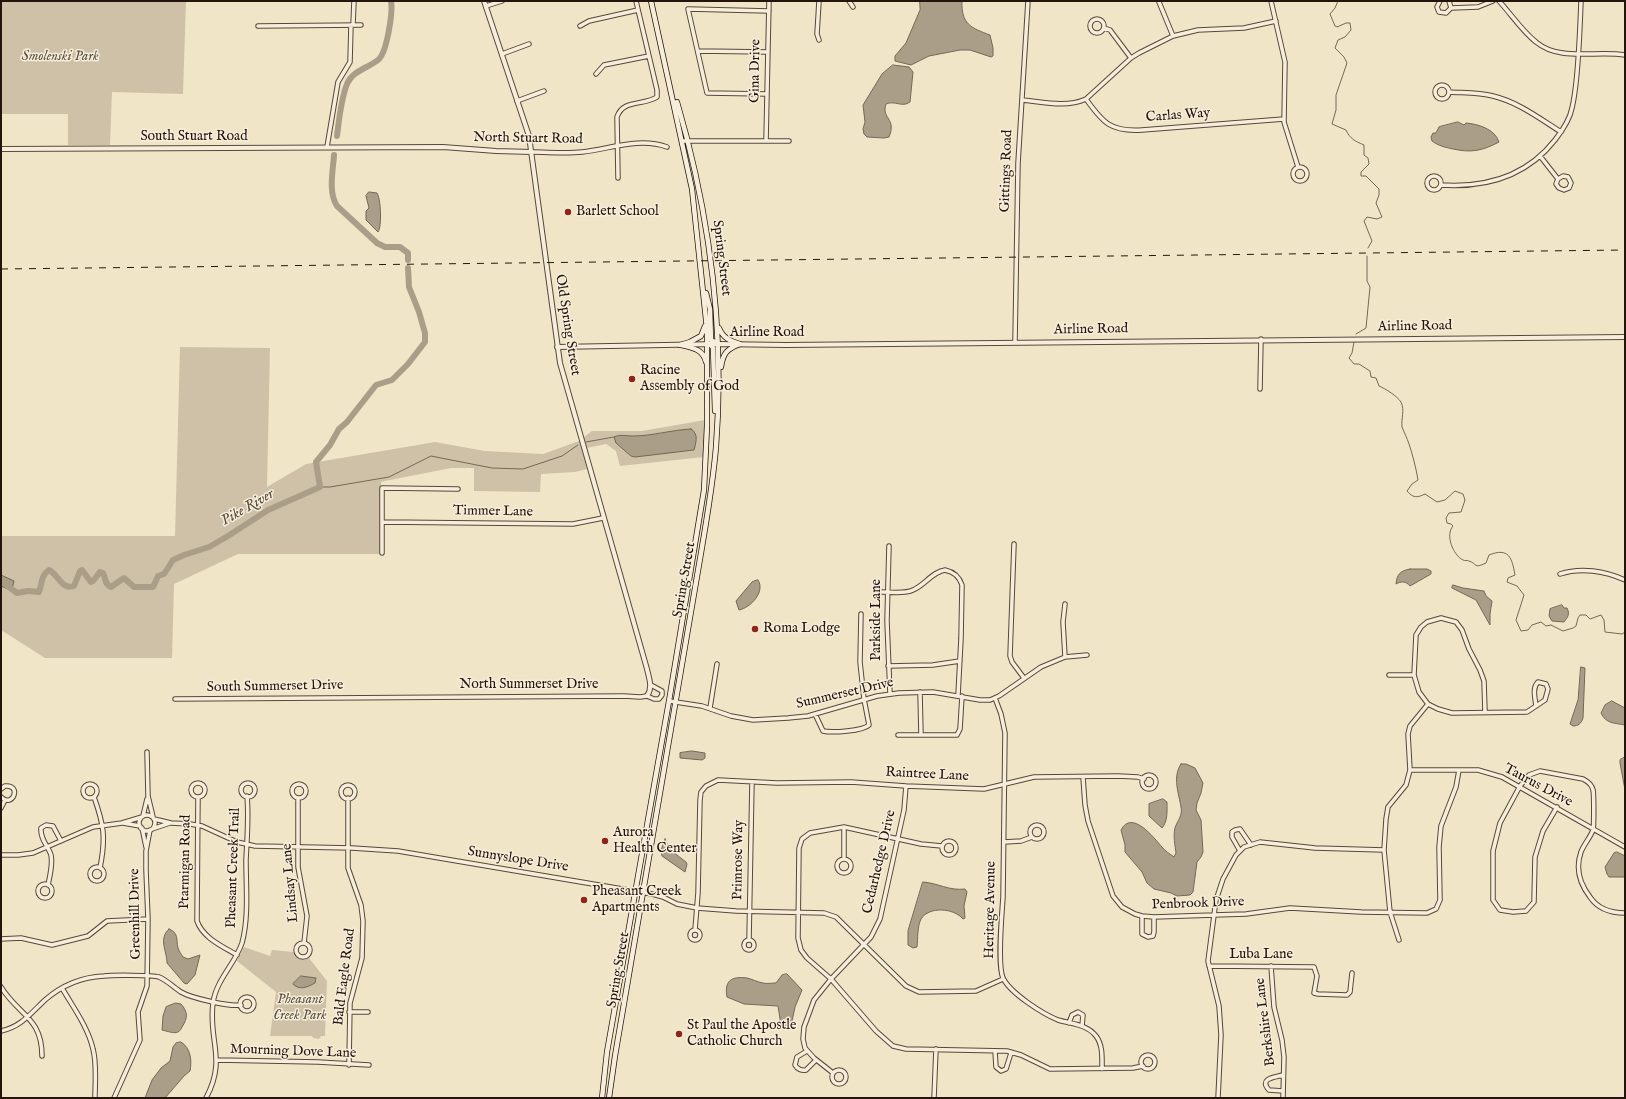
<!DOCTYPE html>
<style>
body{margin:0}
#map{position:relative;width:1626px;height:1099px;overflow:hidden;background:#f1e5c8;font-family:"IM FELL English",serif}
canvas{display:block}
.frame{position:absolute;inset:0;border:2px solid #24140b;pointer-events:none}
</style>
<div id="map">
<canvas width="1626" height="1099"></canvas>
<div class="frame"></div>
</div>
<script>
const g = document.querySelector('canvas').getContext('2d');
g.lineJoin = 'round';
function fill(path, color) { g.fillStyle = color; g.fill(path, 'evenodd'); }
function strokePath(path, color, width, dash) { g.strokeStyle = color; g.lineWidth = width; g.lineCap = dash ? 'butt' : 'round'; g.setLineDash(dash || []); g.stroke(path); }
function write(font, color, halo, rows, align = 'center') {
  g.font = font + ' "IM FELL English",serif'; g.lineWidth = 3; g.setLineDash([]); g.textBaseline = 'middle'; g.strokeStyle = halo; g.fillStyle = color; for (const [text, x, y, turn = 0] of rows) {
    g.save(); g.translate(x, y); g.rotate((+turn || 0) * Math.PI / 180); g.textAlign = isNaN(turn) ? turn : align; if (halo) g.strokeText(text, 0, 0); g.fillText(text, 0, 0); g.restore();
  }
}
fill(new Path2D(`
 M1,1H186L183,94L112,92L110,145H68V114H1Z
 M180,347L270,348L267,487L306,464L435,442L485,451L543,454L579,441L592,431H642L705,420L704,457L620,466L616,451L606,444L582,449L587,469L575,472L541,474L540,492L474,491V468H451L385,481L381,482V554H238L174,584L172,658H45L1,630V536H175Z
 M244,947L270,956L272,950L294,952L299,958L304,960L309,958L327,981L325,1036H321L319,1039L313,1038L312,1036H270L276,992L237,961Z`), '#cec1a8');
const water = new Path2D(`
 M920,1H962C961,24 971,28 990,35L993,48V56L991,57L970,50H960L929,56L911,65L895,61V56L906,43L920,10Z
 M893,65L909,67L913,72L910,102C902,108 895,100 886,104C881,119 897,118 889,137L884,138L867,137L864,134L863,129L865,122L863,105L882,74Z
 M1458,122L1464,125L1466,123C1478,124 1495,129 1499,142C1482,151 1471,153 1453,149C1444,147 1439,146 1432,141L1431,137L1433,133H1436L1439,127Z
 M369,192L377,193C381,199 382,227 378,232L366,220V211L369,208L366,196Z
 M691,429C699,434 696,442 694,450L635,457L631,456L616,443L614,437C620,434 626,436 633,436C652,436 671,430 691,429Z
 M1410,569H1427L1431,571V574L1410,586C1406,581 1401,581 1396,584C1397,574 1400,571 1410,569Z
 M1,575L14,581L12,589L10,590L1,586Z
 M758,580C766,592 750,608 739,610L736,601L752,582Z
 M1453,585L1463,588L1484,591L1486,596L1492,601L1490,614V625L1476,600L1452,588Z
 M1562,605L1564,608H1567C1570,614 1568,617 1564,622L1552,621L1549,616L1550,609Z
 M1581,667L1585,668L1583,718C1581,724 1578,726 1573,726L1570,724L1578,700Z
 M1612,701L1625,708V725C1615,723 1606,724 1601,713L1605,705Z
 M692,751L705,753V758L702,760L680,758V753Z
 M1625,757V836V790L1620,763V760Z
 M1181,764H1186L1195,768L1203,783L1201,793L1197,803L1196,810L1201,820L1203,852L1201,857L1197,862L1193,892L1190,895L1177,896L1171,893L1154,889L1147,883L1142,872L1125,852V845L1121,830C1132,809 1154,838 1162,847C1165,851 1170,854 1174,857L1176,853C1175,845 1173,836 1175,828C1177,821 1183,816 1181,807C1179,794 1172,777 1181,764Z
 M1163,799L1167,802C1167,811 1168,821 1162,828L1149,816V804Z
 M665,839L669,849L686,862L687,864L685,872L662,856C660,850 663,845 665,839Z
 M1617,852L1625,856V877H1609L1607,874L1605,867L1614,853Z
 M923,882C938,883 949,891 965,889L967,892L964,906L965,918L963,919C954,908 929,906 921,919C917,927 918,939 917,947L913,948L908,945V931Z
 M169,929C179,933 176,939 178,948C179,951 181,954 183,957L188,959L200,955L195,975L187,984L184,983L167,963C167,951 158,939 169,929Z
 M787,974L802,990L795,1007L791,1026L781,1025L778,1006L744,1004L727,997C724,981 731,976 747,978C752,979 757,982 763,983C767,984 772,983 776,983L782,975Z
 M301,976L316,978L315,983C308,987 299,991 293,984Z
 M176,1003L181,1004C188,1012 188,1018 182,1027C181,1029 181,1030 178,1032C174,1034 167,1031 162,1030L163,1016L166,1007Z
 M181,1042C191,1048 192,1061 190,1071L184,1076L165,1098H145L152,1080L161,1068L170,1061L173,1047L176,1043Z`);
fill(water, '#ab9e88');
strokePath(water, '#756756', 1);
strokePath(new Path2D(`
 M1338,1L1335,8L1330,14L1335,26L1337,27L1346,23H1350L1351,30L1345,37L1338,40L1335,48L1344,57L1347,63L1336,95V110L1332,124L1346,130C1350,139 1355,141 1364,145V155L1368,158L1369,164L1361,172V176H1366L1379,189V195L1376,203L1382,217L1377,219L1367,217L1364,221L1372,241L1368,248
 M1356,334L1366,328L1370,287L1367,281V256
 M1354,342L1352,353L1349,358L1354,364H1359L1370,371L1371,377L1376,378L1379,386C1386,389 1397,396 1401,402C1405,411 1401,418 1402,427C1404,432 1407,438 1409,444C1413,456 1416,468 1418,480L1412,484L1407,491C1413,498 1417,498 1425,494L1437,502L1445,500L1455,491L1463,494L1465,500L1461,512L1449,513L1446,518L1447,523L1451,524L1453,526C1445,535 1453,555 1463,560C1465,561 1467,560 1469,561C1478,564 1473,569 1486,563L1489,555C1509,547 1512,558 1515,575L1508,578L1507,582L1517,586L1524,595L1516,620L1521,631L1528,630L1532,625L1541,622L1546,626L1551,625L1563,631L1573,628L1576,626L1578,618L1580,615H1586L1590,619L1601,615L1604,620L1605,632L1622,634L1625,632
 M586,442L614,437
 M320,487H330L389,477L431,456L492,468L523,469L562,456L578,445`), '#756756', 1);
strokePath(new Path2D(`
 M337,136C339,120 341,99 347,84C352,71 368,68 378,60C387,53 393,12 391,1
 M334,155C333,171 328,192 337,206L377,243L385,247H400L408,253V260
 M1,581L17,593L28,591L39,592C42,584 41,575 49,570C59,575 61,590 74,586L80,571L82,570L91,582L93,581L100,572L103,573C106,578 104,584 111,587L124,578L134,587H153L158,576L164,574L173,560L184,555L209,547L228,536L268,510L320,487L316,462L330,445L339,429L347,422L376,385L392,380L408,364L425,342V333L419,312L409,287L408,268`), '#ab9e88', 6);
const minor = new Path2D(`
 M819,1L817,34L819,40
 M849,1L853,7
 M1271,1L1285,62L1284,122L1298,167
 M1440,1L1437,7L1439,12L1446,13L1451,8
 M1449,1L1451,8
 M1499,1C1511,14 1522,31 1536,42C1560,62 1596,50 1625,55
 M1159,2L1173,36
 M486,6L502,1
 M1451,8L1478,7L1493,1
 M1090 26a7 7 0 1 1 14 0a7 7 0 1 1-14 0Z
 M353,25L354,1
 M258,26L361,25
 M580,26L589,21L638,10
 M1104,28L1110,30L1131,58
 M698,51L768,52
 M502,54L529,44
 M596,74L604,65L649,56
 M1435 92a7 7 0 1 1 14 0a7 7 0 1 1-14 0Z
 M1449,92C1464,93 1478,92 1493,96C1518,102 1539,118 1561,132
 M767,94L707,93L688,9L769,11
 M1086,99C1103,123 1111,132 1142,130L1284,119
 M1022,100C1043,102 1066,108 1086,99L1131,58L1139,53L1173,36L1198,30L1244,28L1276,21
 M517,101L544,91
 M683,141H789
 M766,141L769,1
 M327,147L338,82L350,62L351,25
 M532,152C548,152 565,154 582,152C610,149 639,137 667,147
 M1540,156L1558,179L1556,184L1559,188L1564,190L1569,188L1571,183L1568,177L1563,176L1558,179
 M1293 174a7 7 0 1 1 14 0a7 7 0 1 1-14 0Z
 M1427 183a7 7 0 1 1 14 0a7 7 0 1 1-14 0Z
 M618,178L617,117C623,99 643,106 657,97V90L636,1
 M1441,185C1486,188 1526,177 1555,140C1562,131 1570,119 1572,108C1574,100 1575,91 1576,83C1579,56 1580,29 1581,1
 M1015,342L1018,163L1028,1
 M1260,389L1261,339
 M382,522L573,524L603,518
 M1014,544L1010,656L1012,662L1024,678
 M889,546L887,621L890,694
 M382,553V488L458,489
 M1560,574C1581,567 1605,571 1625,580
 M882,592C892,592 905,594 913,590C925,585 932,572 945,570C954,572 959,576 962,585L961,639L958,695
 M1065,604L1063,622L1065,657
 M888,666L933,665L960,661
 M1389,675H1414
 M920,692L921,735
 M995,698L1001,714L1005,733C1004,788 1004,842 1003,897C1002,914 997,964 1003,978C1010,993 1043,1014 1058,1020C1071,1024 1087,1024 1096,1036C1103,1045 1102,1058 1102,1069
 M175,699L624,696L640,697L647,696L654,699H659L662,695V691L651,685
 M669,701L702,706L731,716L753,720L788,718L808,716L877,696L899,693L933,692L980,700H990L999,696L1041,667L1065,657L1087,655
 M710,708L717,664
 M1485,712L1484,681L1480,670L1469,649L1462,630L1456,622L1441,618L1427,622L1421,627L1416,635L1414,675L1419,692L1428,704L1438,709L1452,713L1527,712L1545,700L1548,689L1546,684L1538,682C1532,688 1535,698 1536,706
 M815,714L823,731C832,733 863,731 869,725L864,699L860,662L861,614
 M898,735H957L960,729L962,696
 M147,752L148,796L153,817
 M1410,770H1478L1502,777L1625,847
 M1142 782a7 7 0 1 1 14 0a7 7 0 1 1-14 0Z
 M1083,777L1085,805L1088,821L1113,896L1122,907L1135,914L1142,916L1154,917L1214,915L1246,914L1290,908L1361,912L1427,913L1436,909L1440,900L1439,847L1441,826L1456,787L1459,770
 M191 790a7 7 0 1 1 14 0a7 7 0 1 1-14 0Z
 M241 790a7 7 0 1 1 14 0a7 7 0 1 1-14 0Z
 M83 791a7 7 0 1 1 14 0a7 7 0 1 1-14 0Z
 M292 791a7 7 0 1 1 14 0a7 7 0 1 1-14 0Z
 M341 792a7 7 0 1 1 14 0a7 7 0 1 1-14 0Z
 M1,789L5,786C22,784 13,809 1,797
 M94,797C104,825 106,838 100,868
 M198,797L197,921C203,938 222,946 237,955
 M298,798V867L307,916L304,943
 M348,798V868L361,905L363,921L362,958L350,1003L349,1065
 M1557,807L1543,831L1535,857L1534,902L1526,911L1513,912L1500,910L1493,900V851L1500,823L1520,786L1529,775L1540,771L1583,779C1587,781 1592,785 1593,790C1594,794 1594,827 1593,830C1590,838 1584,844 1581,852C1575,869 1580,884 1590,897C1598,909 1612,913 1625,913
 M1,808L5,800
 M139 823a8 8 0 1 1 16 0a8 8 0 1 1-16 0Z
 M143,816L147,799
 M154,819L171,823L190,824L202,826L237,842L255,846L352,848L398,851L652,894L663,897L677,904L697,908L736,911L824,913L836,917L906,986L919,992L976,991L1003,979
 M123,823L140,826
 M1030 832a7 7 0 1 1 14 0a7 7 0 1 1-14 0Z
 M142,828L146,847
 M152,829L170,823
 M942 848a7 7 0 1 1 14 0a7 7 0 1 1-14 0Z
 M1004,842L1021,841L1032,837
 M942,846L921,844L844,827L810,833L802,839L799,848L798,938L801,950L807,958L831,979L876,1031L893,1046L906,1049L1007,1051L1021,1055L1050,1069L1133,1068L1143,1066
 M1240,851L1232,837V832L1235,830L1240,829L1251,845
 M1,855H18L33,853L93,827L122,823L142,817
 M844,859V827
 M837 866a7 7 0 1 1 14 0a7 7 0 1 1-14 0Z
 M90 874a7 7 0 1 1 14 0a7 7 0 1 1-14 0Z
 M38 891a7 7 0 1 1 14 0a7 7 0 1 1-14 0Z
 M48,885C50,875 53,865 51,855C48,846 40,839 41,828L46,825L53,826L61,841
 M1142,916V934L1148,937L1153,936L1154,932V917
 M695,930L698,893L700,800L701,792L706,786L718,780L777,783L851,782L906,786L984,789L1034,777L1118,776L1138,777L1144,779
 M690 935a5 5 0 1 1 10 0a5 5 0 1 1-10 0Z
 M1,939L21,938L52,945L88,936L107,921L148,919
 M744 945a5 5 0 1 1 10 0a5 5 0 1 1-10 0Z
 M749,940L752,782
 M1399,940L1390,912L1384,850L1386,819L1388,807L1406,785L1410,770L1408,734L1410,726L1428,704
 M296 950a7 7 0 1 1 14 0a7 7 0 1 1-14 0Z
 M1209,966L1314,967L1317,976L1314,993L1318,994L1347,995L1350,992L1352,973
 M1271,966L1274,1007L1282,1040L1284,1057L1283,1098
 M1,987C18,1015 42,1017 42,1056
 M62,988C73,1007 88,1027 93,1049C97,1064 95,1082 95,1098
 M240 1004a7 7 0 1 1 14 0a7 7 0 1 1-14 0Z
 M349,1012H368
 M1069,1023L1072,1015L1078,1012L1083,1015L1082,1026
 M1,1031C21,1027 31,1013 45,1000C61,986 82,977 104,976C112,975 152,975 159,977C167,980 174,988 181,992C191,998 230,1007 241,1005
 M807,1051L797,1057L795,1065C797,1069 802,1071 806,1070L816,1060
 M995,1051L996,1067L1001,1071L1006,1069L1011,1053
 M1141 1062a7 7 0 1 1 14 0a7 7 0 1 1-14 0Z
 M217,1060L318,1062L369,1065
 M832 1077a7 7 0 1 1 14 0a7 7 0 1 1-14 0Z
 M833,1073L814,1058L805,1048L803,1039L804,1027L814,1000L831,979L871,937L880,919L904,810L906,786
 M1283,1091L1269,1090C1258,1078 1276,1077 1283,1075
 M114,1098L140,1040L138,1012L147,986L148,919L146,870V851L150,830
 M206,1098C227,1059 208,1041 213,1003C216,980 235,964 242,943C249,917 246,887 246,860C247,839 249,817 247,796
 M934,1098L936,1049
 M1218,1098L1221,1035L1219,1006L1208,961L1216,900L1223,879L1236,855L1244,847L1260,842L1315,848L1384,850`);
const tertiary = new Path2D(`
 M484,1L529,136L560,363L647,669C649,678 653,688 647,696
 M1,149L443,147L496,151L532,152
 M557,347L718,344L786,345L1625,337`);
const secondary = new Path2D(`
 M706,293L710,309L711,340L718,344
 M719,328C723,338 730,341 740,344
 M708,344L711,345L713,348L715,411
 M680,345L690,342L701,336L705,326
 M681,345C693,348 703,349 706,362
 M721,367C723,353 727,349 740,344
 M602,1098L607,1052L669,701L704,490L707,426V329L692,189L651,1
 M609,1098L615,1056C635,941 654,826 674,711C683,658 692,606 701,553C707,518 713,483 716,447C725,329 710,215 677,102`);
strokePath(minor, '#57483a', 5.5);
strokePath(tertiary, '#57483a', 6);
strokePath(secondary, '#24140b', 6);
strokePath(minor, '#f6eedb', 3.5);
strokePath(tertiary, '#f6eedb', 4);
strokePath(secondary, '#f6eedb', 4.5);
strokePath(new Path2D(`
 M1,269L1625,250`), '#24140b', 1, [7, 7]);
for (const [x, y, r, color] of [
 [568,212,4,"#8f2418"],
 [632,379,4,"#8f2418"],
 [755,629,4,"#8f2418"],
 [605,841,4,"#8f2418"],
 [584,900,4,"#8f2418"],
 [679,1034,4,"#8f2418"]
]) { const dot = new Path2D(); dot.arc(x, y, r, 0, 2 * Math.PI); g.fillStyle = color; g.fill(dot); strokePath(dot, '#f6eedb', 1.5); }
write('italic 14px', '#605142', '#f6eedb', [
 ["Smolenski Park",60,57],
 ["Pheasant",300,1000],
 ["Creek Park",300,1016]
]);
write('14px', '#24140b', '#f6eedb', [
 ["Gina Drive",756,71,-89],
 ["Carlas Way",1178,116,-4],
 ["South Stuart Road",194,137],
 ["North Stuart Road",528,139,1],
 ["Gittings Road",1007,171,-88],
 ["Spring Street",721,258,83],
 ["Old Spring Street",567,325,81],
 ["Airline Road",1415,327,-1],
 ["Airline Road",1091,330,-1],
 ["Airline Road",767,333],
 ["Timmer Lane",493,512,1],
 ["Spring Street",685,580,-80],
 ["Parkside Lane",877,620,-90],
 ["North Summerset Drive",529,685],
 ["South Summerset Drive",275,687,-1],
 ["Summerset Drive",845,694,-13],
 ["Raintree Lane",927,775,3],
 ["Taurus Drive",1538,786,28],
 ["Sunnyslope Drive",518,860,9],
 ["Primrose Way",739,860,-89],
 ["Ptarmigan Road",186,862,-89],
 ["Cedarhedge Drive",880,862,-77],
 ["Pheasant Creek Trail",234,868,-88],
 ["Lindsay Lane",291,883,-95],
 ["Penbrook Drive",1198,904,-2],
 ["Heritage Avenue",991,910,-89],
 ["Greenhill Drive",136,914,-91],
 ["Luba Lane",1261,955],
 ["Spring Street",619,970,-80],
 ["Bald Eagle Road",345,977,-83],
 ["Berkshire Lane",1266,1022,-97],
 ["Mourning Dove Lane",293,1052,2]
]);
write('14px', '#24140b', '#f6eedb', [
 ["Barlett School",576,212],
 ["Racine",640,371],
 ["Assembly of God",640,387],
 ["Roma Lodge",763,629],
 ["Aurora",613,833],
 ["Health Center",613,849],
 ["Pheasant Creek",592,892],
 ["Apartments",592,908],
 ["St Paul the Apostle",687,1026],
 ["Catholic Church",687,1042]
], 'left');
write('italic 15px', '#5a4b3d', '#f6eedb', [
 ["Pike River",248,508,-30]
]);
</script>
